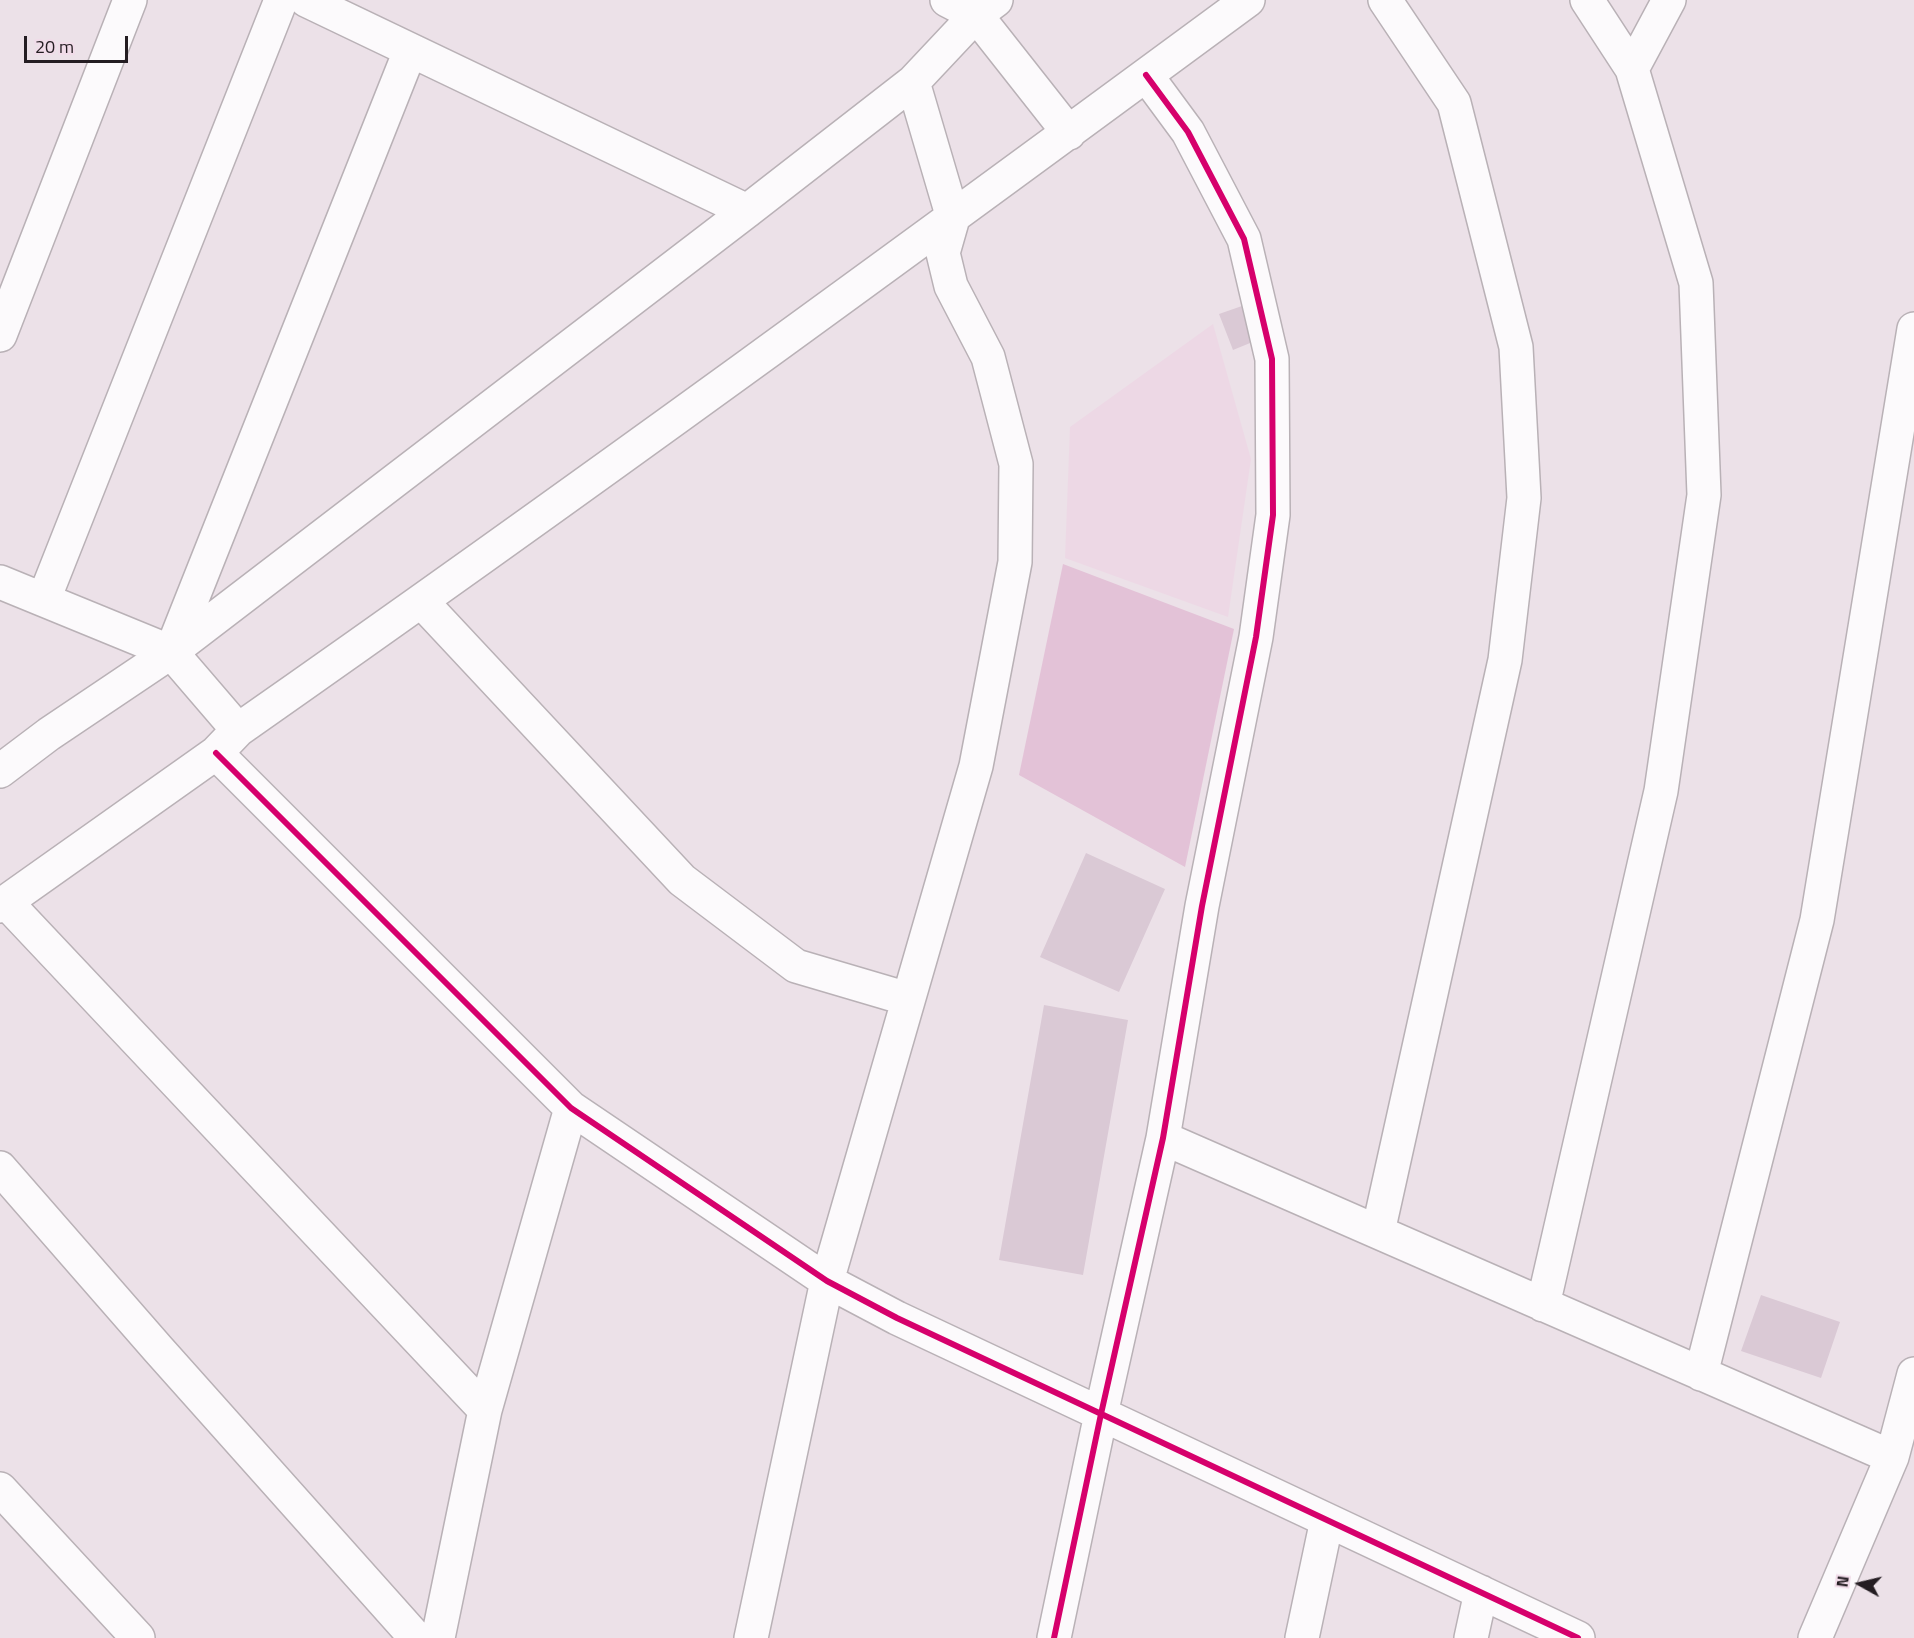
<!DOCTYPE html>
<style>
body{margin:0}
#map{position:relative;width:1914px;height:1638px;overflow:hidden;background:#ece1e8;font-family:"Titillium Web",sans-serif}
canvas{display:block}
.north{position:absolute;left:1830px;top:1554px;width:60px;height:60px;-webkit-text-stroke:4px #f1dce9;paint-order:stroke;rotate:278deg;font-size:16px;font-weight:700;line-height:24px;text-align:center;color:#241d22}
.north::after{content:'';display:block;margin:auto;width:21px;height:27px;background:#241d22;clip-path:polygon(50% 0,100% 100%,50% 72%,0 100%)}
.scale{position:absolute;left:24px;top:36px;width:104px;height:27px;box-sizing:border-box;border:3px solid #241d22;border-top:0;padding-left:8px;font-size:18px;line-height:21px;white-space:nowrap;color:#241d22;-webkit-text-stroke:4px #f1dce9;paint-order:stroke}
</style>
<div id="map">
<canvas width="1914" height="1638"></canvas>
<div class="north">N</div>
<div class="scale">20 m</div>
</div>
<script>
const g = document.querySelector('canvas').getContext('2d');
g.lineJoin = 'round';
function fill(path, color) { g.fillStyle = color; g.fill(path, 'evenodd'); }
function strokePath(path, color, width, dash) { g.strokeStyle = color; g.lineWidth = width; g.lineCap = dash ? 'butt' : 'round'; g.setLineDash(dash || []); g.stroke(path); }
fill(new Path2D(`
 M1213,324L1251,459L1228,617L1065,558L1070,427Z`), '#edd8e5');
fill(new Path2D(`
 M1063,564L1234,629L1185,867L1019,775Z`), '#e3c2d7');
fill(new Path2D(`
 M1242,306L1255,341L1233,350L1219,314Z
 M1086,853L1165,889L1119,992L1040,957Z
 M1044,1005L1128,1020L1083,1275L999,1260Z
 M1761,1295L1840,1322L1821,1378L1741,1351Z`), '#dac9d5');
const street = new Path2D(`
 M306,0L747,211
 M947,0L976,15L1069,133
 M1632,69L1669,0
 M0,335L130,0
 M0,582L171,652L410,51
 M44,599L281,0
 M422,602L682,880L796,966L908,999
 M171,652L238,730
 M216,753L571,1108L827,1281L897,1318L1578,1638
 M0,771L49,734L171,652L747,211L913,82L976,15L996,0
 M6,902L485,1410
 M0,906L216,753L238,730C578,492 914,246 1248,0
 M1163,1138L1892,1457
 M0,1168L158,1349L416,1638
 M1378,1232L1505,660L1524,498L1516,347L1454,103L1385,0
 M1543,1305L1661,791L1704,495L1696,283L1632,69L1587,0
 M1701,1374L1817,920L1914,329
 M0,1489L138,1638
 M438,1638L485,1410L571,1108
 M751,1638L827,1281L976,766L1015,562L1016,464L988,357L951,286L943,253L953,218L913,82
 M1054,1638L1101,1414L1163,1138L1202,906L1256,637L1273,515L1272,359L1244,239L1188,132L1146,75
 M1302,1638L1327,1520
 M1471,1638L1481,1592
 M1815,1638L1892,1457L1914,1374`);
strokePath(street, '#b9b1b6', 36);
strokePath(street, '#fcfafc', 33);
strokePath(new Path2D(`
 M216,753L571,1108L827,1281L897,1318L1578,1638
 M1054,1638L1101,1414L1163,1138L1202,906L1256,637L1273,515L1272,359L1244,239L1188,132L1146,75`), '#d6006c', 6);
</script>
